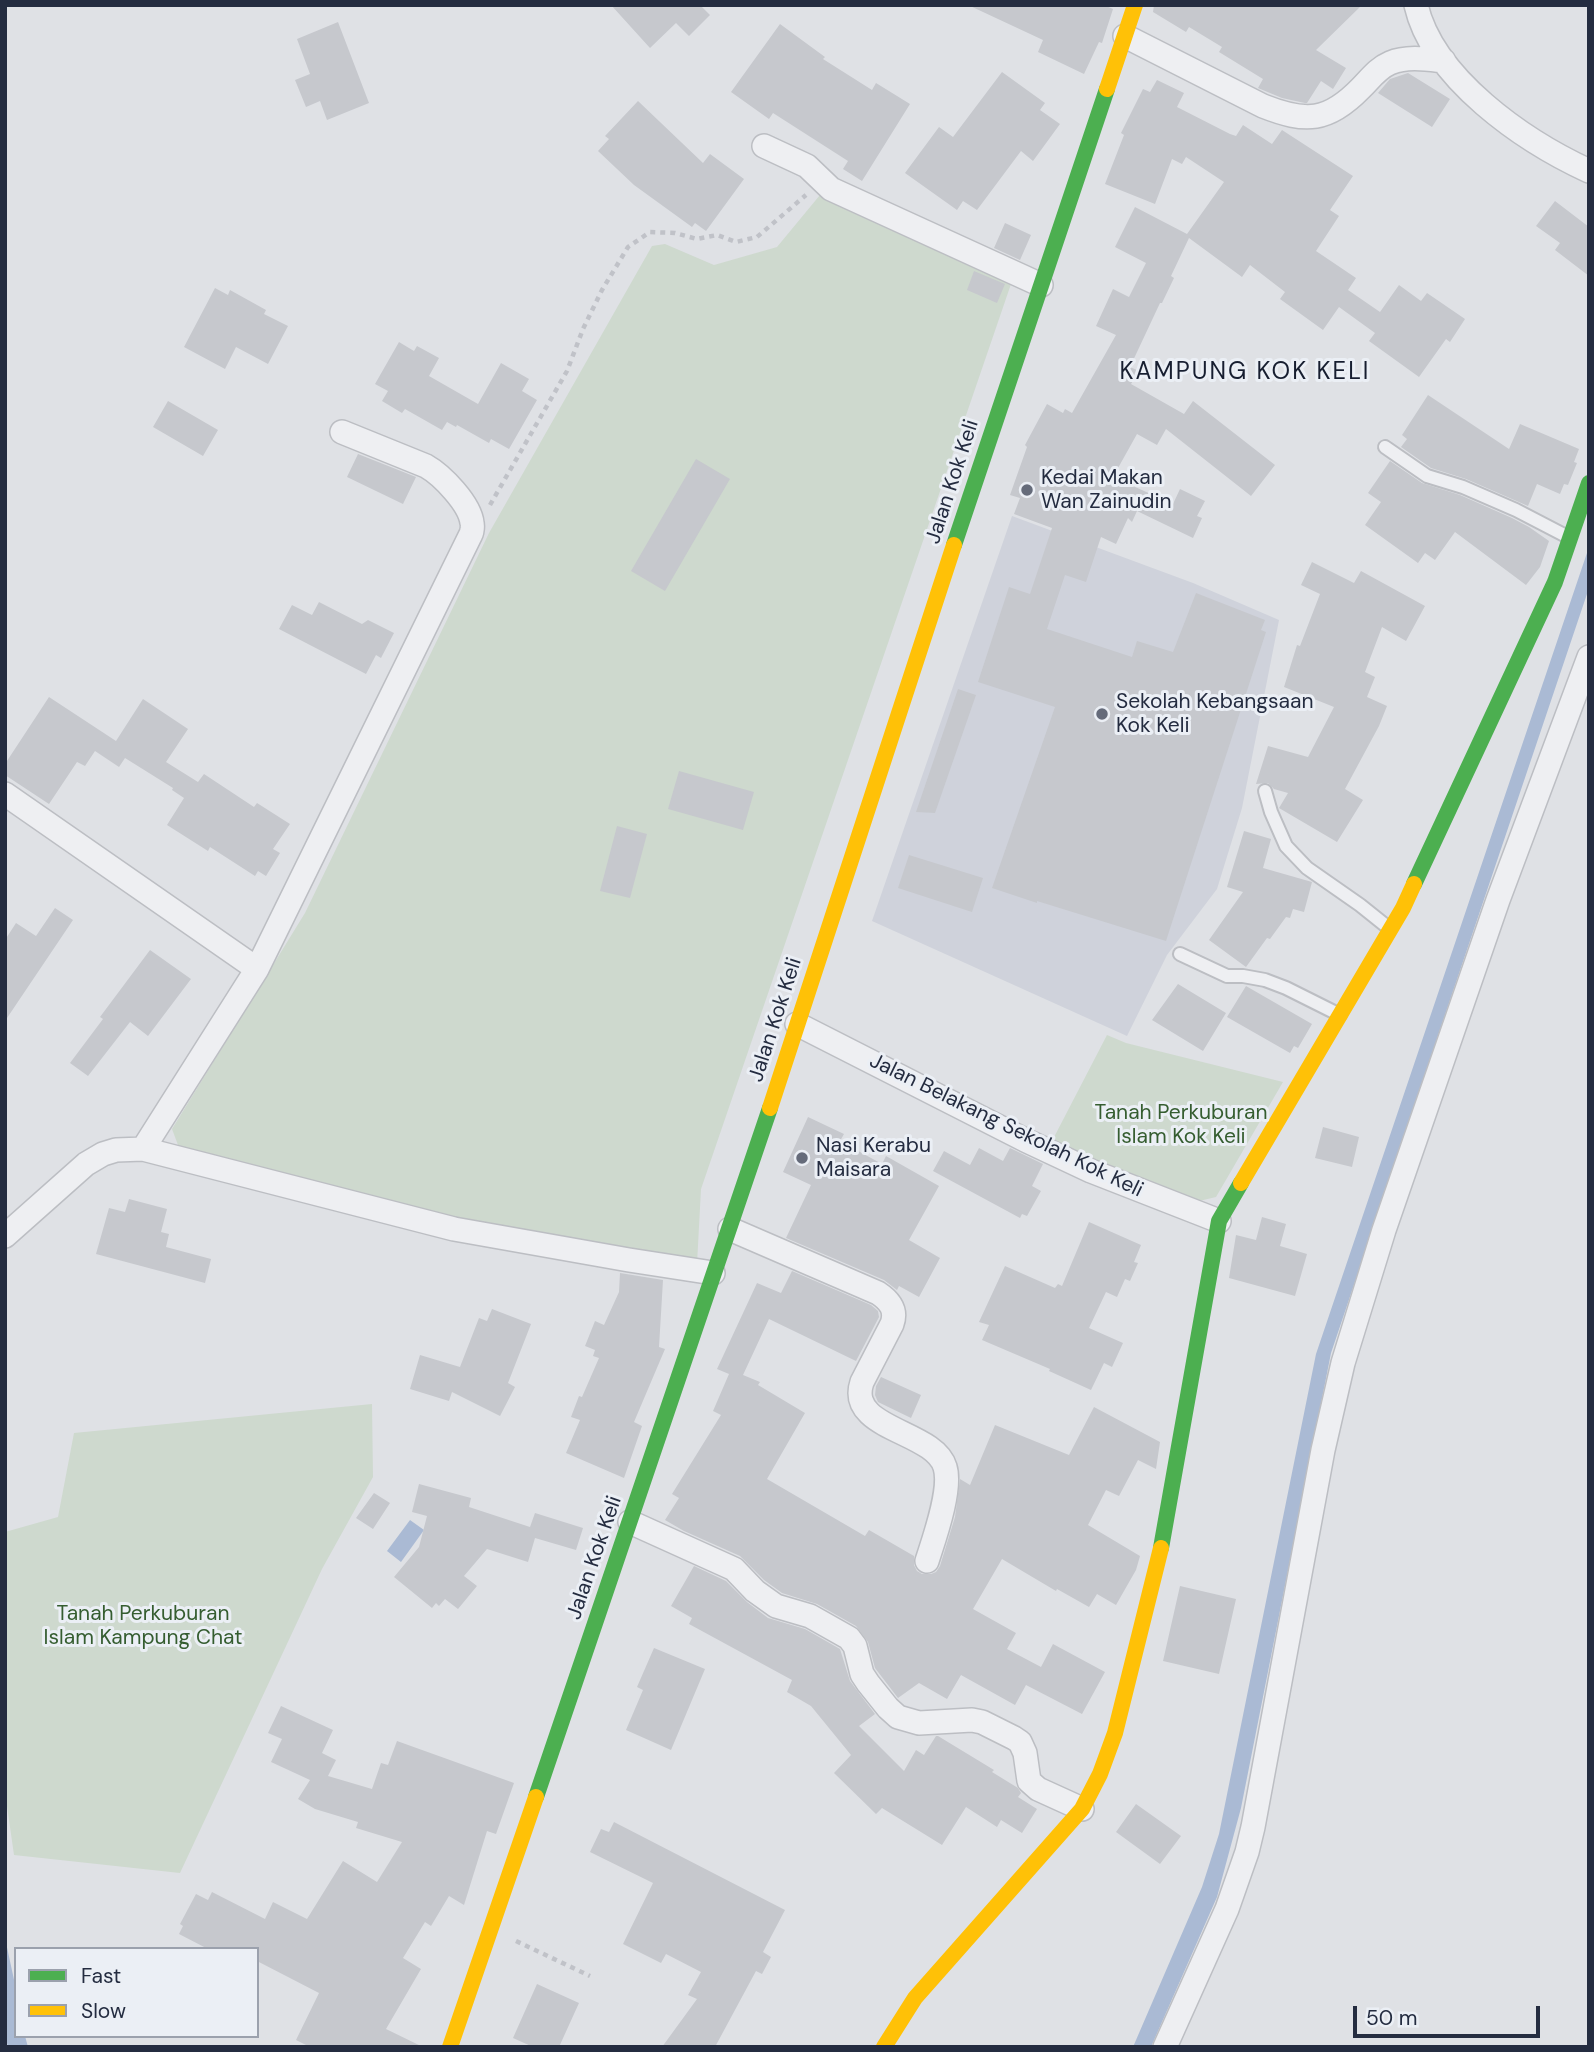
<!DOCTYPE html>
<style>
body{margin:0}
#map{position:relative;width:1594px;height:2052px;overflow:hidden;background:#dfe1e5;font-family:"DM Sans",sans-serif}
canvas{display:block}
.frame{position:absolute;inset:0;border:7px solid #242c40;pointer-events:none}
.legend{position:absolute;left:14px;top:1947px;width:245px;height:91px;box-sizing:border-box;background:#ebeff5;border:2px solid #9ba1ad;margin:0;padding:9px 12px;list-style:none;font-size:21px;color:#242c40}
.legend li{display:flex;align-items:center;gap:14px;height:35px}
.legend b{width:35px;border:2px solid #9ba1ad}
.scale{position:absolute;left:1353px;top:2006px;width:187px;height:32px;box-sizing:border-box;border:4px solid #242c40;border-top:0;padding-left:9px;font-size:21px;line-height:24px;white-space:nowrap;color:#242c40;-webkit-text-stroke:5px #ebeff5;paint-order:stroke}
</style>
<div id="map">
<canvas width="1594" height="2052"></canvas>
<div class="frame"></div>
<ul class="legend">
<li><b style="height:9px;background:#4caf50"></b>Fast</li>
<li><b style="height:9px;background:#ffc107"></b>Slow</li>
</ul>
<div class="scale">50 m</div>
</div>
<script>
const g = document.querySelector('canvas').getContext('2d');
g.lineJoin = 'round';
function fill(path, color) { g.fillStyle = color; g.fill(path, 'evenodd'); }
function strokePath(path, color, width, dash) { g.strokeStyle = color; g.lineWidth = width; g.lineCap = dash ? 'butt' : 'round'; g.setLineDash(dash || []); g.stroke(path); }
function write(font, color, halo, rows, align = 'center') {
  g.font = font + ' "DM Sans",sans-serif'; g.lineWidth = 6; g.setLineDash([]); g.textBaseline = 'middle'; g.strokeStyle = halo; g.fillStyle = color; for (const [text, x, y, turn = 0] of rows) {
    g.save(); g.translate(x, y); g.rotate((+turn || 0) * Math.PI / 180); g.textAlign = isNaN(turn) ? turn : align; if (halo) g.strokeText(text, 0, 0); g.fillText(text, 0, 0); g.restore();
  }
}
fill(new Path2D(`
 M1012,516L1193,583L1279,620L1242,808L1217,889L1167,955L1127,1036L872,921Z`), '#cfd2db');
fill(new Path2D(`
 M820,195L1011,284L701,1189L697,1264L473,1224L181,1153L172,1129L305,913L489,533L652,246L665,244L714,265L777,247Z
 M1107,1035L1126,1043L1283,1082L1216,1197L1195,1202L1051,1143Z
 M372,1404L373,1477L322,1569L180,1873L14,1855L5,1792V1532L58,1517L74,1433Z`), '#ced9ce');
fill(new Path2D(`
 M1589,547V588L1331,1353L1241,1808L1217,1897L1151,2047H1133L1202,1887L1219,1834L1316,1354Z
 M410,1520L424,1530L401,1562L387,1551Z
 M5,1938L16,1989V2036H25L28,2047H8L5,2035Z`), '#aabad4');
fill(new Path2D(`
 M611,5H700L710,15L689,36L676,23L650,48Z
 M968,5H1104L1113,9L1102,43L1099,42L1084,74L1038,52L1043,40Z
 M1154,5H1362L1316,50L1346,68L1333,89L1321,81L1307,103H1305L1282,98L1258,88L1263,79L1219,52L1222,47L1189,27L1186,32L1153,12Z
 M338,22L369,103L327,120L320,101L306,107L295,80L310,74L297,39Z
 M780,24L825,57L823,59L872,90L876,83L910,104L862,181L843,169L848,161L773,113L769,119L731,92Z
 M1002,72L1045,103L1040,110L1060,124L1033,161L1021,151L977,210L963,201L957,210L905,173L939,127L953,137Z
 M1408,73L1450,99L1432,127L1378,93L1390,79Z
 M1157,80L1184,93L1177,107L1230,134L1236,136L1243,125L1272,144L1282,130L1353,176L1330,210L1339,216L1316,251L1356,278L1348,290L1380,312L1399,285L1421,301L1427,293L1465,319L1450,342L1446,339L1419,377L1369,341L1375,333L1339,307L1323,330L1280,299L1285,292L1250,265L1242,277L1189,238L1171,276L1174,278L1162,303H1160L1130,367L1139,371L1131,384L1184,414L1193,401L1275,465L1251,496L1166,429L1157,445L1137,434L1113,477L1173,504L1180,489L1205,501L1197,516L1202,518L1193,538L1137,511L1132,522L1128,518L1116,544L1101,537L1086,582L1065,575L1047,629L1132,657L1137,641L1173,652L1196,593L1265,620L1261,630L1266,632L1166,941L1037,901V903L992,888L1055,707L978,682L1009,587L1030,594L1052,528L1014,514L1020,498L1010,495L1027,447L1025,445L1047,404L1063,413L1065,409L1072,413L1116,335L1096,326L1113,289L1129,297L1146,263L1115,247L1135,207L1187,234L1224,182L1186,157L1182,164L1172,159L1155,204L1105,184L1124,135L1121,133L1143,89L1150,92Z
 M638,101L703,163L710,154L744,179L706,231L695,223L692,227L634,185L598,151L609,139L605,136Z
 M1555,201L1589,227V276L1555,250L1560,243L1536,226Z
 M1005,223L1031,235L1020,260L994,248Z
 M974,271L1005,284L997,303L967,290Z
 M215,288L228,295L230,290L266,310L264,314L288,326L268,364L236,347L225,369L184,347Z
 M399,342L414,351L417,346L439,358L429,376L478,404L501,363L529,379L522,391L537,400L509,449L491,439L489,443L457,425L456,427L447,422L442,430L405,409L402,413L382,401L388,391L375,384Z
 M1428,395L1509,449L1520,424L1579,449L1574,462L1577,463L1568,485L1564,484L1560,494L1537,484L1528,506L1466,479L1431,468L1401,447L1407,439L1402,435Z
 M168,401L218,430L203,456L153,427Z
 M358,454L416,477L403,504L347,477Z
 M696,459L730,479L665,591L631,571Z
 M1390,461L1422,483L1460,495L1512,518L1529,527L1549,541L1540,567L1526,585L1455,532L1435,560L1425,553L1418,563L1365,525L1381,502L1368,493Z
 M1312,562L1354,583L1361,571L1425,606L1406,641L1382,627L1365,672L1375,677L1367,697L1387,706L1379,726L1345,789L1363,800L1337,842L1279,808L1288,793L1274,789L1268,783L1256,784L1268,746L1308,757L1334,707L1284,687L1297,645L1300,646L1320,594L1301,585Z
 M319,602L362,624L368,620L394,633L381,658L376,655L366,674L279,629L292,605L312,615Z
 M958,689L976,695L935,813L916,812Z
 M49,697L116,741L143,699L188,729L166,762L198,782L204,774L254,807L257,803L290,824L273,849L280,853L266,876L258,871L255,876L210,847L208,851L167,825L184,798L172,790L173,788L125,758L119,767L95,751L85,766L77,762L49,804L5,775V764Z
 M679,771L754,792L743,830L668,809Z
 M617,826L647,834L630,898L600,891Z
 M1244,831L1271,839L1263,868L1312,882L1304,912L1293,909L1290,918L1286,917L1270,939L1267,938L1246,967L1209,940L1243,892L1227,887Z
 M909,855L983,878L972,912L898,888Z
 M55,908L73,920L5,1021V940L16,923L36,936Z
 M150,950L191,979L148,1036L130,1022L88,1076L70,1063L103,1019L100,1017Z
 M1178,984L1226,1013L1203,1051L1152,1020Z
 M1246,986L1312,1024L1298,1048L1294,1046L1290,1053L1227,1017Z
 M808,1117L844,1134L840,1141L882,1164L886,1156L939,1186L909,1240L940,1258L919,1297L899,1286L897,1290L884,1280L786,1238L811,1185L783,1172Z
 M1323,1127L1359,1137L1352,1167L1315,1158Z
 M979,1148L1003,1161L1010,1148L1043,1164L1032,1186L1041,1191L1027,1216L1022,1214L1020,1218L933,1171L944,1151L970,1165Z
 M129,1199L167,1209L161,1232L169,1234L166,1247L211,1259L205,1283L96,1254L109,1208L125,1212Z
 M1262,1217L1286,1224L1280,1246L1307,1254L1295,1296L1229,1278L1236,1235L1256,1240Z
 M1089,1222L1141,1245L1134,1262L1138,1263L1130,1281L1125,1279L1117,1297L1106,1292L1089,1328L1123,1343L1112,1367L1104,1363L1091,1390L1049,1371L1050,1369L982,1340L989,1325L979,1322L1005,1266L1055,1288L1058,1284L1062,1286Z
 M792,1271L871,1305L878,1311L879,1317L856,1361L769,1319L743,1375L760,1382L758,1385L805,1413L767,1479L865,1536L869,1530L914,1556V1565L917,1571L922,1574H931L936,1572L940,1566L955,1517L960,1479L970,1485L995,1425L1069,1455L1094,1407L1160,1442L1156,1469L1138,1460L1119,1496L1106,1490L1088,1525L1140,1556L1136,1570L1116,1605L1097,1594L1089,1607L1057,1589L1056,1591L1002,1559L973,1609L1016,1633L1007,1649L1041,1667L1053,1644L1105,1672L1082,1714L1026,1685L1015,1705L961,1675L947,1699L919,1683L898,1698L875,1668L868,1642L856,1626L817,1604L782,1593L764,1580L740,1556L684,1531L665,1520L679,1498L672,1494L721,1415L713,1411L729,1374L717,1369L757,1283L781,1293Z
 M620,1273L663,1280L659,1347L665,1349L634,1422L642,1426L624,1478L566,1453L580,1420L571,1417L579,1396L582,1397L599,1358L593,1356L595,1350L585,1346L595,1321L604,1325L619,1292Z
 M492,1309L531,1324L508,1383L515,1387L500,1416L452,1392L449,1401L410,1389L420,1355L460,1367L479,1318L487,1321Z
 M881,1377L921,1395L911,1418L878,1402L875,1395L876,1386Z
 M419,1484L471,1498L469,1507L530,1527L535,1513L583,1528L576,1550L535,1538L528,1562L487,1549L464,1576L477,1586L458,1609L445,1599L439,1606L436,1603L432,1608L394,1577L419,1547L427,1516L412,1512Z
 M374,1493L390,1503L373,1529L356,1518Z
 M694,1566L726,1581L747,1602L768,1618L805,1629L840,1649L850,1681L875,1714L859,1726L904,1771L916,1750L924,1755L936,1736H938L994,1770L992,1772L1018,1788L1021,1793L1018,1797L1037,1809L1022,1833L1001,1820L997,1827L966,1807L942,1845L882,1808L876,1814L834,1773L851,1755L811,1706L787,1692L792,1680L689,1624L692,1618L671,1606Z
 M1180,1586L1236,1599L1219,1674L1163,1661Z
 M654,1648L705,1669L671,1750L626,1730L643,1690L637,1687Z
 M281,1706L333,1730L322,1753L336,1760L328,1776L372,1789L381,1763L388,1765L397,1741L514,1783L496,1834L487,1831L464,1905L449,1896L431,1926L425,1922L403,1958L421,1969L386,2029L423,2047H310L296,2040L319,1993L257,1961V1949H208L179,1934L183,1926L180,1924L196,1894L208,1900L212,1892L265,1919L273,1902L307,1919L343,1861L377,1882L402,1842L356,1828L358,1822L315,1809L298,1799L310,1780L271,1762L282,1739L268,1733Z
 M1136,1804L1181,1836L1160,1864L1116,1832Z
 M614,1822L785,1910L763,1952L771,1957L762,1974L756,1971L715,2047H662L697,1999L688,1995L701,1972L666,1954L661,1963L623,1944L653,1883L590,1852L601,1829L609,1832Z
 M537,1984L579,2003L559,2047H533L513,2038Z`), '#c6c8cd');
const lane = new Path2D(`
 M1385,447L1427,476L1463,487L1516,510L1568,537
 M1265,791L1271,812L1286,846L1307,868L1360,905L1390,929
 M1180,954L1227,976H1243L1265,980L1286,988L1340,1015`);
const street = new Path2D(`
 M1416,5C1433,79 1524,141 1589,171
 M1125,36L1263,106C1306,123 1328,122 1361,88C1370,79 1378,68 1390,63C1407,56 1426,59 1444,61
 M764,146L807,166L831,189L1041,285
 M5,794L257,969
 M797,1024L1025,1140L1091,1171L1219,1221
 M143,1149L257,969L471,534C472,533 473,524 472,523C470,504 442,475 426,466L342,432
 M730,1229L878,1293C890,1301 897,1310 892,1324L862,1382C846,1430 934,1430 945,1467C952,1489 934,1539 927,1561
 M5,1236L86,1164L103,1154L116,1150L143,1149L454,1229L629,1260L713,1273
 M630,1522L734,1569L755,1591L776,1606L810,1616L849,1638L855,1646L862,1674L868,1683L888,1708L898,1717L919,1723L972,1720L982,1722L1014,1738L1020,1742L1025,1753L1029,1781L1038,1789L1082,1809
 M1165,2047L1227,1909L1247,1852L1253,1827L1323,1450L1343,1363L1384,1230L1498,900L1589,657`);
strokePath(lane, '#bcbec3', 16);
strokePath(street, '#bcbec3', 26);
strokePath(new Path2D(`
 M490,505L567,371L583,329L602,290L628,247L650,232L675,233L697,239L717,235L736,242L757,237L806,195
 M516,1941L590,1976`), '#c0c2c8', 4.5, [5, 5]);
strokePath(lane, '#eeeff2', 12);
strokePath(street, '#eeeff2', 23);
strokePath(new Path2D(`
 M954,545L1107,89
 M1414,884L1555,582L1589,483
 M1161,1548L1219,1221L1241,1183
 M536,1797L770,1108`), '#4caf50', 16);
strokePath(new Path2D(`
 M1107,89L1135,5
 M770,1108L954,545
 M1241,1183L1403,908L1414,884
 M450,2047L536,1797
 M884,2047L915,1998L1082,1809L1100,1774L1115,1733L1161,1548`), '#ffc107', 16);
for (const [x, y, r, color] of [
 [1027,490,7,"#656b7a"],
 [1102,714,7,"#656b7a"],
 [802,1158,7,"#656b7a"]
]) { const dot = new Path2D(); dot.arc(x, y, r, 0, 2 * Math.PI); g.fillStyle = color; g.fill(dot); strokePath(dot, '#ebeff5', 2.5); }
write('21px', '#242c40', '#ebeff5', [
 ["Kedai Makan",1041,478],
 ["Wan Zainudin",1041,502],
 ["Sekolah Kebangsaan",1116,702],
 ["Kok Keli",1116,726],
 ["Nasi Kerabu",816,1146],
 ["Maisara",816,1170]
], 'left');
write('21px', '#242c40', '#ebeff5', [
 ["Jalan Kok Keli",953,482,-72],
 ["Jalan Kok Keli",776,1020,-72],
 ["Jalan Belakang Sekolah Kok Keli",1006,1126,26],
 ["Jalan Kok Keli",595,1558,-71]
]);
write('21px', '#355d30', '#ebeff5', [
 ["Tanah Perkuburan",1181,1113],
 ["Islam Kok Keli",1181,1137],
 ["Tanah Perkuburan",143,1614],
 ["Islam Kampung Chat",143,1638]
]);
g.letterSpacing = '2px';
write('24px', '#171e30', '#ebeff5', [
 ["KAMPUNG KOK KELI",1245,373]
]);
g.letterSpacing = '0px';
</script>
